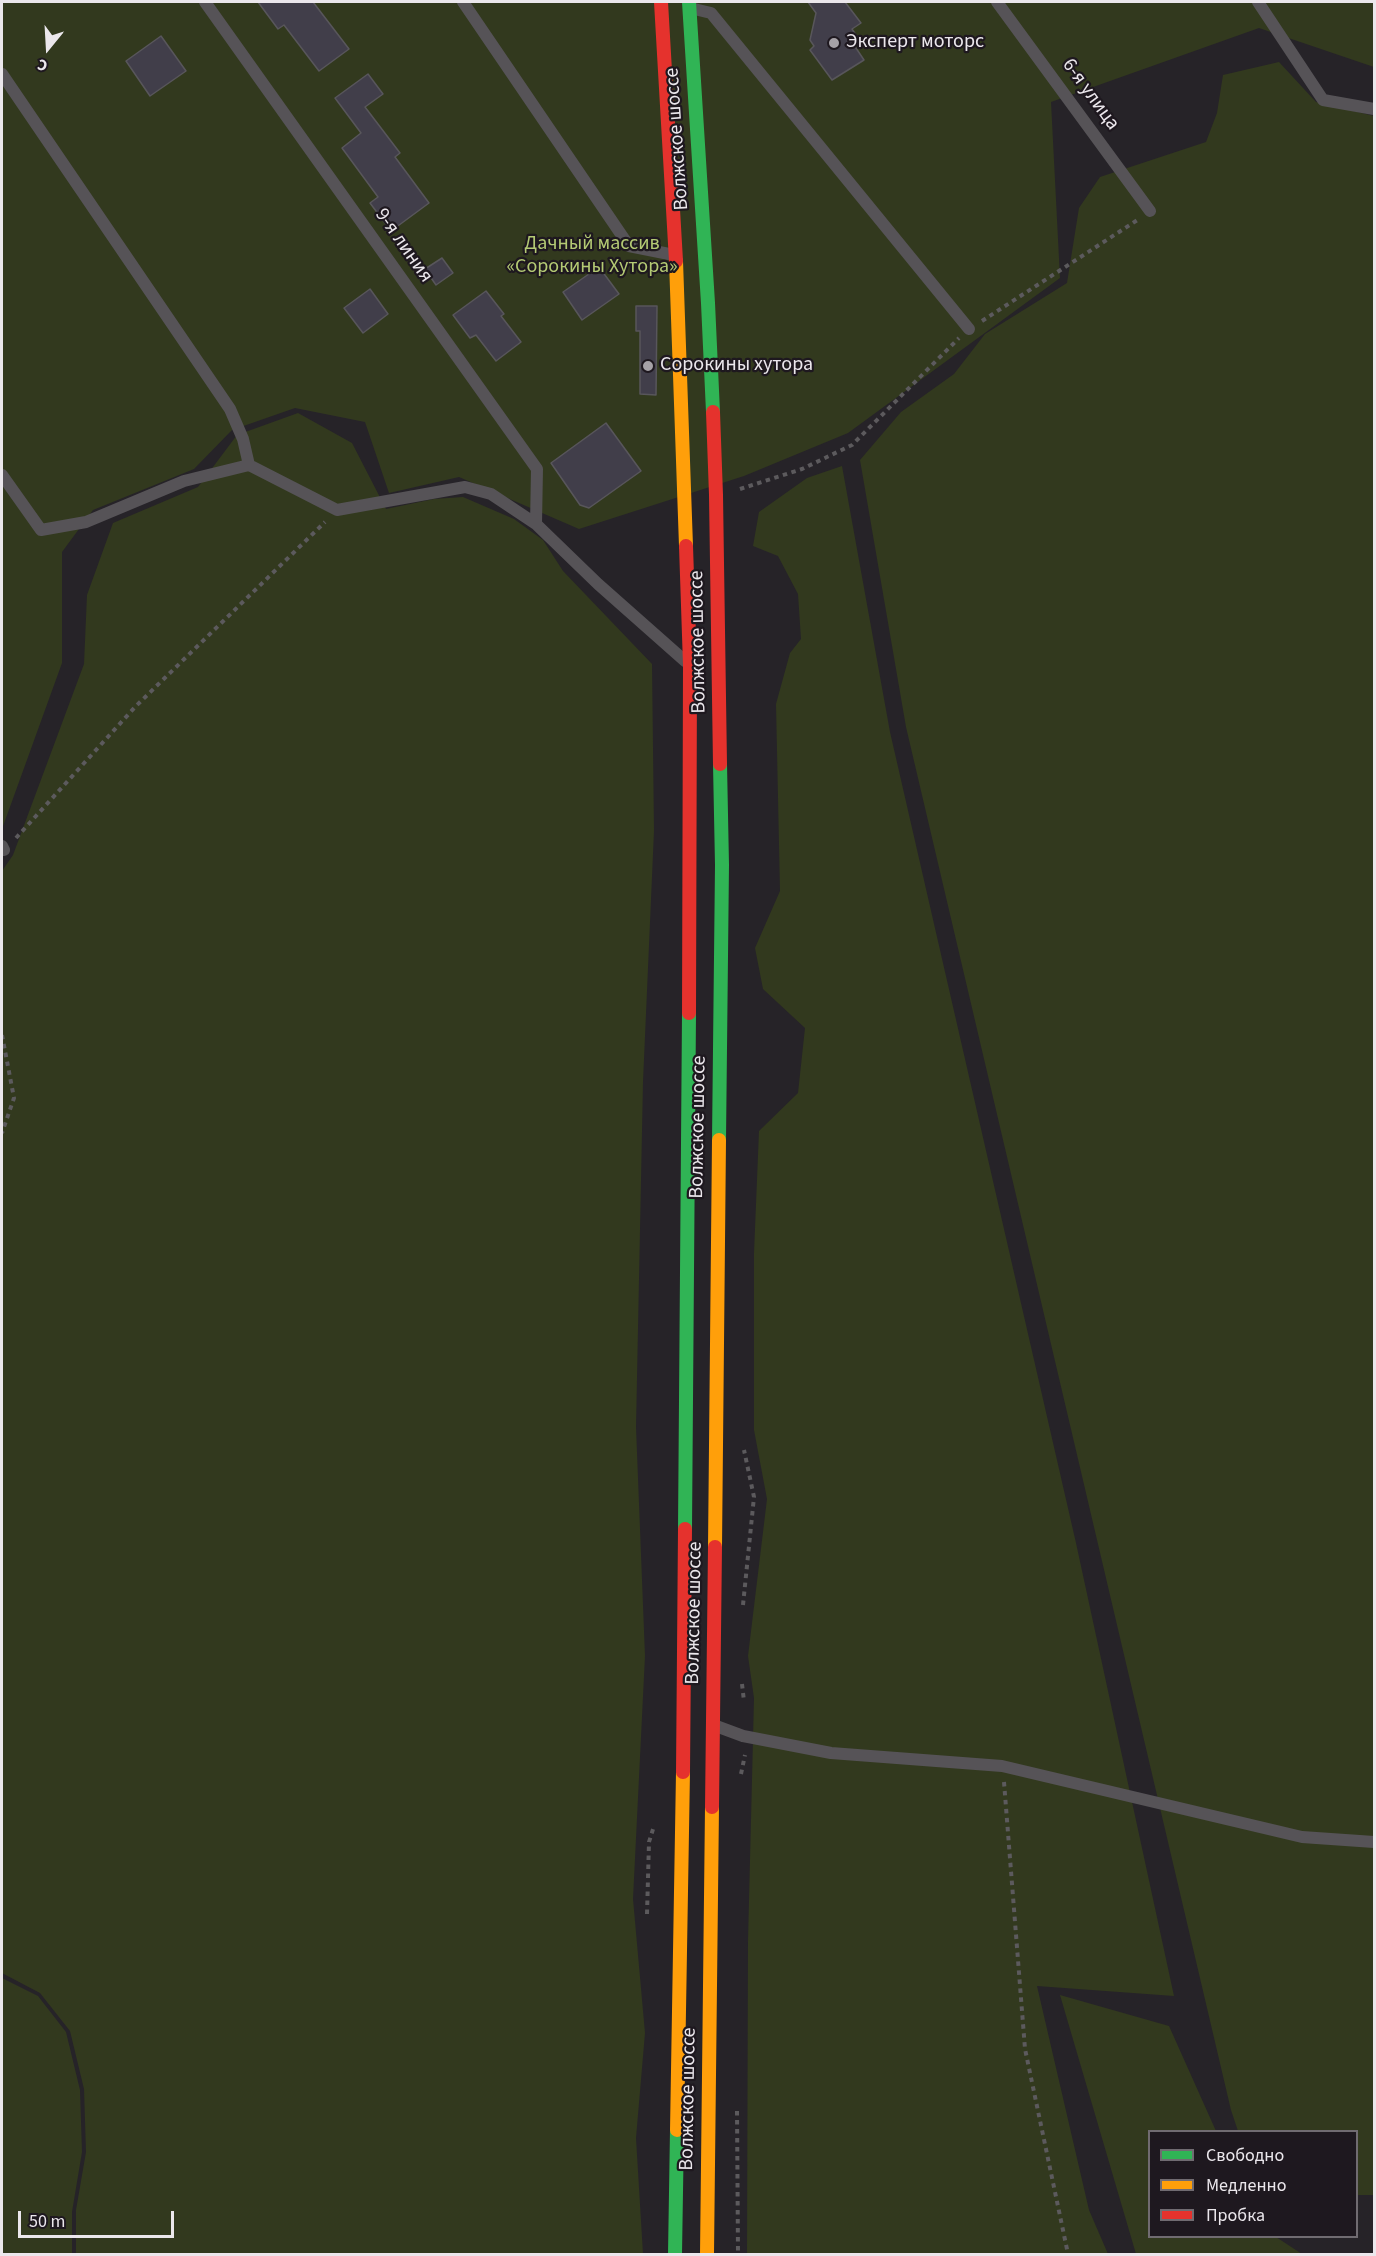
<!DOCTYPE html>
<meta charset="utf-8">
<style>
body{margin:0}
#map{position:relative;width:1376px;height:2256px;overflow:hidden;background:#262328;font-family:"Source Sans 3",sans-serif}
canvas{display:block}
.frame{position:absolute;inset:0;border:3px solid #ebe7ec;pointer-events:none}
.legend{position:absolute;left:1148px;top:2130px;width:210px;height:108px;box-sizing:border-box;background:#1e181f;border:2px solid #706b71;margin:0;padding:8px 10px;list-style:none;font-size:18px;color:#ebe7ec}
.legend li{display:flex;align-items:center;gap:12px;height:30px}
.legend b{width:30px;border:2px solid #706b71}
.north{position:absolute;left:18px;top:18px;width:60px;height:60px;-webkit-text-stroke:4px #1e181f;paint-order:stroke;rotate:198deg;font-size:16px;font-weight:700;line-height:24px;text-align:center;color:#ebe7ec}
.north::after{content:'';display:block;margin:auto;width:21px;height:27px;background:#ebe7ec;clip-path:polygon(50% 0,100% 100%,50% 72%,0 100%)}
.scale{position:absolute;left:18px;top:2211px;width:156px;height:27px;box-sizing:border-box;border:3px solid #ebe7ec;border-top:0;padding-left:8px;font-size:18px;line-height:21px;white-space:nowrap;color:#ebe7ec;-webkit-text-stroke:4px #1e181f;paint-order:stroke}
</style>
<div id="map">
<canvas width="1376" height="2256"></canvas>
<div class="frame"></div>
<ul class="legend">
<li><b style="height:8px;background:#30b455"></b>Свободно</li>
<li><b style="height:8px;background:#ff9f0a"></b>Медленно</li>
<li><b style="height:8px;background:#e5322d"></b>Пробка</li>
</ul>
<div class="north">С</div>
<div class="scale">50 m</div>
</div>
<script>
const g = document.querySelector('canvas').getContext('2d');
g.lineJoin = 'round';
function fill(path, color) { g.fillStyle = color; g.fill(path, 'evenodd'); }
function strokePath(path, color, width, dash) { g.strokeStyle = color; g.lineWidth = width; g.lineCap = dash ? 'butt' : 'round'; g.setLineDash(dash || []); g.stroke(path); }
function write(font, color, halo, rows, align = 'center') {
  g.font = font + ' "Source Sans 3",sans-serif'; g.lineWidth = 4.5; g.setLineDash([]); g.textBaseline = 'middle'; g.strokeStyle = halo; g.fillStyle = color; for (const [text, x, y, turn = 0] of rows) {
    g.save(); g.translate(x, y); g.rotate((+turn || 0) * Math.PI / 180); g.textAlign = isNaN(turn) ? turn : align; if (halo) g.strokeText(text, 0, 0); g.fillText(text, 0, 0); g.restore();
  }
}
fill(new Path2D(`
 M2,2H1374V67L1259,28L1051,102L1060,278L848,433L744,476L579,529L459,477L389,493L365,422L295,408L232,430L194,469L93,510L62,552V663L2,829Z
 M1279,62L1316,102L1374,116V2195H1357L1356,2132L1238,2131L1231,2110L906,727L860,460L901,412L954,374L985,334L1067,283L1079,208L1100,177L1206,142L1217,113L1223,75Z
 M298,413L352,443L386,509L434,499L463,497L514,519L543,540L563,571L652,664L654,831L643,1082L636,1427L645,1656L633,1899L645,2033L636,2138L643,2254H76V2210L86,2152L84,2089L70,2031L40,1993L2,1973V871L13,855L84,664L87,595L113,523L198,487L237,435Z
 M842,466L890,732L1076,1543L1174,1996L1037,1986L1089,2210L1108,2254H747L748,1941L754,1698L748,1656L767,1499L754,1430V1253L759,1131L798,1093L805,1028L763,989L755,948L780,891L776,704L790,653L801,639L798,594L778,556L753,546L759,512L807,478Z
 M2,1978L38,1996L66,2032L80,2090L82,2152L72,2212V2254H2Z
 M1060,1995L1169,2026L1216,2131L1150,2132V2236L1276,2237L1302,2254H1136Z`), '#32391e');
const building = new Path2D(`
 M258,2H313L349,49L319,71L284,25L278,29Z
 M808,2H845L861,23L852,29L860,41L854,45L864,60L832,80L810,50L814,46L810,40L816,13Z
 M161,36L186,71L150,96L126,61Z
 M368,74L383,94L365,107L400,153L395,157L429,203L391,231L370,203L378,197L342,148L361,133L335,98Z
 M442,258L453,273L436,285L425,269Z
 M599,267L619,294L582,320L563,292Z
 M370,289L388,314L363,333L344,308Z
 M486,291L504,314L501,316L521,342L496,361L476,335L470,338L453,315Z
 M636,306H657L656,395L640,394V331H636Z
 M606,423L641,471L589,508L580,505L551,463Z`);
fill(building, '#413e4a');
strokePath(building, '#58565b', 1.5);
strokePath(new Path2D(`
 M982,321L1139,219
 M740,489L802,469L852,445L959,338
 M16,838L136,706L325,522
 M2,1035L14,1098L2,1133
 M743,1605L754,1497L744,1450
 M742,1684L744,1701
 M741,1774L745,1755
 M1004,1782L1025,2049L1068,2254
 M647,1914L649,1842L654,1826
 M737,2111L738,2254`), '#5c5a5d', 4, [4.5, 4.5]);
strokePath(new Path2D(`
 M205,2L537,469L536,524
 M463,2L629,246L674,255
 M997,2L1150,211
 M1258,2L1323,100L1374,109
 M690,8L711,13L969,329
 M2,74L230,409L243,439L249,465
 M2,475L41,530L86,522L184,481L249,465L337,510L465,487L491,494L536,524L598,584L685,661
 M2,846L4,850
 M716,1726L743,1736L831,1753L1002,1766L1302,1837L1374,1842`), '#565357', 12);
strokePath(new Path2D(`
 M689,2L708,303L713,412
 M719,1140L722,865L720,764
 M685,1529L689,1013
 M675,2254L677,2130`), '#30b455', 14);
strokePath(new Path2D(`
 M676,261L686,546
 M715,1547L719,1140
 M677,2130L683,1772
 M707,2254L712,1807`), '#ff9f0a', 14);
strokePath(new Path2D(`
 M661,2L676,261
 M713,412L716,495L720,764
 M686,546L690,665L689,1013
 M683,1772L685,1529
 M712,1807L715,1547`), '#e5322d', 14);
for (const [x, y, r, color] of [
 [834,43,6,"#a6a2a7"],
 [648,366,6,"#a6a2a7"]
]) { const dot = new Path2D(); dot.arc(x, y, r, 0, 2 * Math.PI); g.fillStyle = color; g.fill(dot); strokePath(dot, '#1e181f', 2); }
write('20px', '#ebe7ec', '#1e181f', [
 ["Эксперт моторс",846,43],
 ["Сорокины хутора",660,366]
], 'left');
write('20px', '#ebe7ec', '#1e181f', [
 ["6-я улица",1090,95,54],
 ["Волжское шоссе",678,139,-94],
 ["9-я линия",403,246,55],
 ["Волжское шоссе",699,642,-91],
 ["Волжское шоссе",699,1127,-89],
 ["Волжское шоссе",695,1613,-89],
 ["Волжское шоссе",689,2099,-89]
]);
write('20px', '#b4ca74', '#1e181f', [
 ["Дачный массив",592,245],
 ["«Сорокины Хутора»",592,268]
]);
</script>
